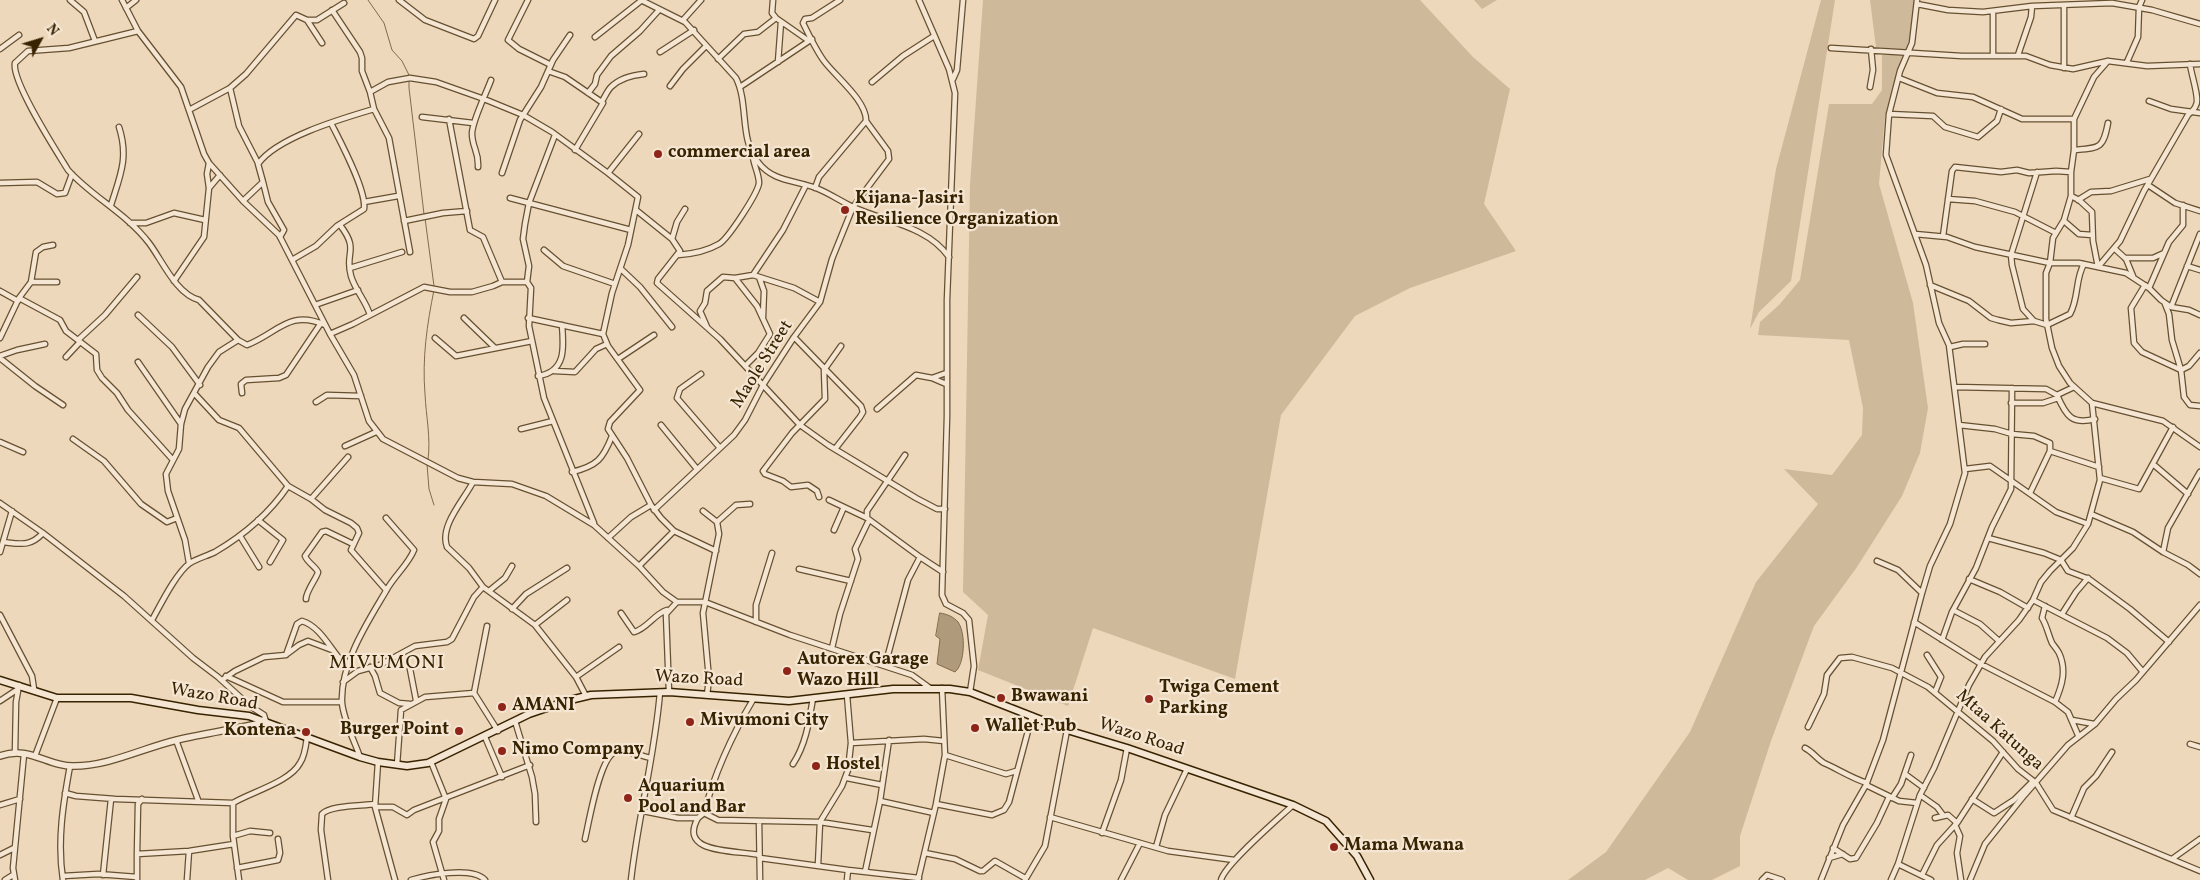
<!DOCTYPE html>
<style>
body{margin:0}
#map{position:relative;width:2200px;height:880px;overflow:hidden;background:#eed8bb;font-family:Vollkorn,serif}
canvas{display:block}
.north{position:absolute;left:15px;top:15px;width:50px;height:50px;-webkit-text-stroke:4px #f4e6d3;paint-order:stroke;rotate:51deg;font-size:14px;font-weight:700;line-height:20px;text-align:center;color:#382301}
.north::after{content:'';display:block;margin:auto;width:18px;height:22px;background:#382301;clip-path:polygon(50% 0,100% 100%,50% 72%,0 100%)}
</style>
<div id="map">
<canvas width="2200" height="880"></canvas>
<div class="north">N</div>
</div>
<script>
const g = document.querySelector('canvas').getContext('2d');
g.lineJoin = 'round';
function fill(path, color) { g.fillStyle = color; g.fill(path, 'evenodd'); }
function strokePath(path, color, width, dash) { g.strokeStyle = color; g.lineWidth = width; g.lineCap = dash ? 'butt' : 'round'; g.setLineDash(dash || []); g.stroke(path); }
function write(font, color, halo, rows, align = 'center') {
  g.font = font + ' Vollkorn,serif'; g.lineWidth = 4.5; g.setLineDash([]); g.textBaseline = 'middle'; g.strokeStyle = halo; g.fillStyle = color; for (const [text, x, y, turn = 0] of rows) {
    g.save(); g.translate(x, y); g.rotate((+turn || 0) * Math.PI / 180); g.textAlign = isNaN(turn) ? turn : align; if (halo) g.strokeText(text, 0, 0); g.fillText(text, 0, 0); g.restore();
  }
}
fill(new Path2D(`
 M983,0H1420L1473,57L1510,89L1484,204L1516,251L1410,288L1355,316L1281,415L1235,679L1093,628L1068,706L978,670L988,615L963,592L970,185Z
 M1474,0H1497L1482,9Z
 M1821,0H1835L1791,281L1759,312L1750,329L1776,169Z
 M1870,0H1915L1911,34L1906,50L1876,47Z
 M1882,55H1903L1885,117L1879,184L1913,303L1928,408L1920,453L1902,496L1857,567L1814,626L1771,741L1740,836V866L1712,880H1688L1668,868L1645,880H1568L1606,852L1690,732L1756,582L1818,504L1784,469L1832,475L1862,435L1863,408L1849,340L1758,335L1760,322L1779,305L1800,280L1829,104H1872L1882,90Z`), '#cfb99b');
const water = new Path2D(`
 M940,613C947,614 954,617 958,622C966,633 965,664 955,672L937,664L940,639L936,636Z`);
fill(water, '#b09a7c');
strokePath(water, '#806a4b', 1);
strokePath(new Path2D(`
 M368,0L384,23L392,50L402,61L409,75
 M409,79V88L424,214
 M425,218L434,286
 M428,460C431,438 426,416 425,394C422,359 427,324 434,290
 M427,464L429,489L434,505`), '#806a4b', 1);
const minor = new Path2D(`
 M70,0L84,12L95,41
 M122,0L138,31L181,87L204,154L209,163L243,201L279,235L330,334L354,375L369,421L383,439L458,478L473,482L512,484L546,496L594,525L639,566L663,592L677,602H705L790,635L912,675L930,688
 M399,0L425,20L474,39L478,36L495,0
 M528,0L508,40L519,49L551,65
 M641,0L685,22L736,78C749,104 739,139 758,162C773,182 795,180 816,188C829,193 840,201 853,207C886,222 927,226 949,257
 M773,0L772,13L776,18L809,41
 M919,0L949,69L955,93L947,300V416L942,595L946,604L963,613L969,620L974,666L970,692
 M1917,4L1948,10L1983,12L2032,6L2112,3L2152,10L2200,24
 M2064,6V68
 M126,8L136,0
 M332,10L360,52L362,58V71L370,92
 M1993,11V56
 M307,20L322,43
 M683,20L701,0
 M138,31L69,48L28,51L15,63C11,81 57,152 68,170C92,197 126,213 149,243C162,260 176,294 199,300L238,340
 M595,37L642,0
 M1831,48L1962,56H2026L2050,65L2073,69L2108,61L2147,66L2200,64
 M0,49L19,35
 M660,52L694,30
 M2018,55L2031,17L2032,6
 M718,59L744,34L758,32L776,18
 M2108,61L2094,77L2074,119V150L2071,172V196L2064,220L2053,238L2050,263L2046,273V319L2052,348L2059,366L2070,383L2092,403L2163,421L2200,447
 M778,62L781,22
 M2127,62L2138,37L2139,7L2142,0
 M548,71L565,77L603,103L575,150
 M1899,78L1937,93L1973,97L2022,119H2074
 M953,79L957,70L963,0
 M872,82L903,56L934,36
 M670,86L683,69L706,46
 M740,87L812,39
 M1870,87L1873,70L1871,49
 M230,88L239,126L258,163
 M588,93L595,84L597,75L611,56L640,31L659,10
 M602,101C605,97 607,91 611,87C619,79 633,75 644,74
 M2149,101L2171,109L2200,113
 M374,109L389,138L410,252
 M189,110L230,88L246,74L296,15L307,20H317L344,3
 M1889,114L1933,116L1945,127L1978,137L1997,121L2001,109
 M422,117L473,123
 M449,119L470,230L483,237L502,282
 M2074,150C2100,148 2103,149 2108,123
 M478,167C479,151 472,148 472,133C473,119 486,94 491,80
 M2037,172L2011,255L2012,265L2023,309L2034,321L2047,325L2070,314C2079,298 2075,279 2084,264
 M502,173L520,120L541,87L553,60L570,35
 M608,173L639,134
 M263,182L268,202L284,230L280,237
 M0,183L37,182L57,194L65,193L72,174
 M2148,185L2175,203L2200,211
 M209,188L220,175
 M815,188L819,177L866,121C867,101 835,76 824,61C816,50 809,35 803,23L805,19L812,18L840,0
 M2071,196L2079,200L2092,212L2093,241L2098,267
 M510,198L631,230
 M1948,199L1975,201L2015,212L2056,233
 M2078,200L2091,192L2111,191L2150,179
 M243,201L263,182L258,164C277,137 344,118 374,109L370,92L388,82L410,78L436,82L484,99L523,115L552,132L608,173L638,197L628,245L612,293L603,334L608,346L640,390L610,422L608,429L627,458L651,505L661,518L674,531L716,551
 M364,202L398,196
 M111,205C120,176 129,158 119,127
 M636,210L672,239L680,251L658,279L657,283L720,339L800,425L828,445L916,498L937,509H945
 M404,221L443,213L467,211
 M2064,221L2079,234L2092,235
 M130,223H146L174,213L205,220
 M340,225C360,251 344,252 351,276C355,290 366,301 370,315
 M1915,234L1947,237L1975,247L2050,263H2079L2126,273L2149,288L2161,300L2171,307L2189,310L2200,315
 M1943,236L1952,171L1955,167L2001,172L2017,170L2029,173L2056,171L2071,172
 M672,239L677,222L685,209
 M2115,249L2126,259L2133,276
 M544,250L563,266L615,284
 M678,255C692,254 707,251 719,244C728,239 758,193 759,183C759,174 754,166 753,157
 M2125,258H2153L2164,253
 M292,260L316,246L337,226L364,209C367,191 340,141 331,123
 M2187,266L2200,270
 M2098,267L2120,241L2144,191L2188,115C2191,112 2195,109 2196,105C2200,99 2191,74 2190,64
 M350,268L402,252
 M621,269L640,287L672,327
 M753,275L783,230L806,185
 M759,277L764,291L763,317
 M174,281L204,237L209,188L207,174L209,163
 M31,282H57
 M527,282L529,266L523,239L525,224L529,203L555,135
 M1930,285L1969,301L1991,318L1998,320L2011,323L2034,321
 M2145,285L2131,308L2134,343L2142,352L2181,370L2189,366L2200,353
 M2149,288L2169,242L2183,225V205
 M0,291L18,301
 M19,298L60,320L66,331L96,354L97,370L102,378L117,393L128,410L173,460
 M2165,304L2169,314L2172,340L2181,370L2184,397L2190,405L2200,406
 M315,305L358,290
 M2171,307L2200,234
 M138,315L172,347L200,385
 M464,318L494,347
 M528,318L603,334
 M707,327L700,311L705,303L707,291L723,277L735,278
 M330,334L353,324L424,287L450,292H472L493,286L502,282H527L531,288L529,326L544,398L594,523
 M794,337L861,406L863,412L860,417L835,449
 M0,338L19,298L31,282L36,252L43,247L53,245
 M435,338L456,356L532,341
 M78,340L105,315L137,277
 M1950,347L1963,344H1985
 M0,356L17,350L45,344
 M66,357L80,342
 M0,358L35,386L63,405
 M618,359L654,335
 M138,362L181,424
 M745,366L758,353L770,334L757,306L735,278L753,275L794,288L820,302
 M554,371L575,372L596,349L607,344
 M701,374L680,389L677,398L720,448
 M538,376C566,372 564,348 562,325
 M932,378L946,373
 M1955,387L2046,389L2057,395L2074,387
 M194,393L219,420L239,428L288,486L311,499L325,510L351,523L357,528L359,533L351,550L386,590
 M242,393L241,384L246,380L279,378L286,375L321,323
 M2057,395C2066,416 2072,425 2095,419
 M316,402L327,395L361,396
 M2011,403H2043L2058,398
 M877,409L916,375L932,378L946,384
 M661,425L697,469
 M1959,425L1995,429L2012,434L2034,436L2050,443V451L2030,493
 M521,429L553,421
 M73,439L104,461L141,504L167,522L177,518
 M0,442L23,452
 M345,446L376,432
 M2050,451L2099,467
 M905,455L867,511V518L920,557L943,572
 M2153,464L2188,494
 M1965,469L1990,466L2056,512L2088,524
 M572,472C597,466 603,459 612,436
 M2100,478L2139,489L2173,427
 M473,482C464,500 439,526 447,547L469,568L483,587L535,625L576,677L586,696
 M819,497L817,491L808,485L791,487L783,481L765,474L763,471L792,433L825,399L824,370L841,346
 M311,499L348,457
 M829,500L867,518
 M0,503L43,533L124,596L193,658L218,677L250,706L264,715L266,722
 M654,510L734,435L745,420L763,385L794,337L820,302L832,259L853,207L889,159L888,151L866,121
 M703,511L717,522L719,534L703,613L709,679L707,695
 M2091,514L2133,532L2163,552L2188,565L2200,574
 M258,520L283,540L270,562
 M717,522L736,505L750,504
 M834,530L844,507
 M240,536L259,567
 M608,538L631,517L651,505
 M1988,538L2044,553L2061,560L2068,571L2089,579L2130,609L2169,642
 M3,542C21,544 30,547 43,533
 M0,552L12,511
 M2163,552L2168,528L2200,472
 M1877,561L1898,570L1922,593
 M189,563L185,540L168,491L166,474L179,449L181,424L185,409L208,367L219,352L238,340L247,345C278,333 289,309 325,325
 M639,566L674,531
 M799,569L851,581
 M1969,579L2000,592L2028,608
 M489,591L505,578L512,566
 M306,599C306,591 318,576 318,572C316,567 307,562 305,556L322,532L326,531L353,544
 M2033,600L2107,638L2127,653L2143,672
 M2045,606L2042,618C2047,626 2048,634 2052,643C2054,646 2057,649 2059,653C2067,670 2062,686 2055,702
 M512,609L526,594L567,568
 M1953,610L1980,624L1999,641
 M621,613L634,632C647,629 654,614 667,610
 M2062,614L2076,592L2088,578
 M0,615L32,676L34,689
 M152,620C161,604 176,573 190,563C198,558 207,556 215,552C244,535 269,514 288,486
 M756,622V605L772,553
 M1914,622L1981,664L2055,702L2068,712L2078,735
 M535,625L567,600
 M487,626L474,693L498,731
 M1942,640L1952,612L1976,568L1992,527L2011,489L2012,388
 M832,648L840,614L856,565L858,559L855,549L869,520
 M287,654L299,645L308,641L332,650
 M1927,655L1941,677L1935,692
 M885,666L908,580L920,557
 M370,667L375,676L380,693L399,703L410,704
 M410,669L416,700
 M226,676L283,702H342
 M576,677L619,647
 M222,680L235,671L264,657L286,655L297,624L302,621C322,627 332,653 347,667
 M343,682L358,671L380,665L415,646L447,642L452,639L474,597L483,587
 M669,692L666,614L677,602
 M0,701L18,689
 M2072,720L2094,724
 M515,721L532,777L535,794L536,822
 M1808,727L1824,694L1827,675L1840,658L1852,657L1892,668L1928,687L1993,741L2018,769L2036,783L2053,810L2200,871
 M485,737L502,777
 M176,740L198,800
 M851,743L924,739L944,741
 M2190,744L2200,747
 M1805,748C1813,752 1817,759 1824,763C1838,769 1851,778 1867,783
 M15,753L16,702L19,685
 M945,755L1006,774L1016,771
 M35,756L57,698
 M360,757C354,740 344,721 342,703C340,664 367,623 386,591C394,576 408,565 414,550L386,518
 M378,762L375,807L395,880
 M431,762L446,799L439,819V831L433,842L444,880
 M793,764C806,744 809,722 813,698
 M397,765L401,710L425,697L474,693
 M1905,774L1924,788
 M847,778L882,785
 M1866,785L1899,801L1917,803
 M65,793L76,796L115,799L233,803
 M1920,795L1937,807L1943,815
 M1892,798L1901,784L1911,755
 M142,799L138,804L137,854L189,851L234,844
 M1972,799L1994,813L2014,800L2033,781
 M880,801L934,813
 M936,804L992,815L1004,810L1009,802L1032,716
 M0,805L20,799
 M375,807H393L407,815L414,810L530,765
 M643,811L678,818H698L704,813L718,820L820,822L872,830
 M704,813C715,771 732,735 754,698
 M1050,817L1168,851L1234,860
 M698,818C677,855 738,850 759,855
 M1935,818L1948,815L1957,823
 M2071,818L2084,788L2096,776L2112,752
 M759,821L760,880
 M1955,825L1960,836L1957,853L1961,880
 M1102,833L1121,780L1127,748
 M233,836L250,831L270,833
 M585,839C589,822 600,755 616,752C627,749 641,756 651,758
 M1156,847L1165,815L1187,769
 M1833,848L1850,859L1856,858L1877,823L1889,797
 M925,853L955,859L980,871H983L995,861L1025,878
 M137,854V880
 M0,855L14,848
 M760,858L848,870L919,878
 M1829,858L1843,854
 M2172,859L2200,839
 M1898,864L1931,880
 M818,865L820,822L842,786L848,770L851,743L847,695
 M237,868L278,860L280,853L278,839
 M865,872L880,801L889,740
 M103,875L111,799
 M1922,875L1937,845L1957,823L2003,752
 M63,876L98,874L137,877
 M5,880L13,875
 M15,880L13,868L24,754
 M63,880C57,842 63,804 70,766
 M187,880L189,851
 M239,880L233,836V803C251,792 290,782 300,763C305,756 306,745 307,737
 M328,880L321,830L322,814C331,805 362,806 375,804
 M411,880C427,875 473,866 485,880
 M631,880C638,817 655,755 660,692
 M847,880L848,870
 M918,880L936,804L945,755L942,688
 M1025,880L1045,846L1067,730
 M1121,880L1140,843
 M1221,880C1225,864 1278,819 1293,805
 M1762,880L1767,875L1782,880
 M1821,880L1843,825L1866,785L1883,740L1922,593L1930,566L1950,524L1965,473L1949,345L1939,323L1926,265L1886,155L1889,114L1900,71L1912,43L1917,0
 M1891,880L1898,864L1920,795L1934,768L1969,685L1985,657L2019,620L2033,600L2041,582L2050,571L2073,548L2088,524L2100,480L2092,403
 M1970,880L1985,844L2022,798L2068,745L2095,724L2116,699L2136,680L2200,605`);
const tertiary = new Path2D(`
 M0,756C29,745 48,767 74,766C109,766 143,748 177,740C206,733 236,729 266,722`);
const secondary = new Path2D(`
 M0,680L57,698H131L198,710L249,716L360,757L378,762L407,766L428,763L529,714L570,700L591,695L669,692L789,701L893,689H950L970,692L1067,730L1127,748L1293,805L1326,821L1357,856L1370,880`);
strokePath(minor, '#665030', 7);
strokePath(tertiary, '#665030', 8);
strokePath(secondary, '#382301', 9);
strokePath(minor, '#f4e6d3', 4.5);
strokePath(tertiary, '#f4e6d3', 5.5);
strokePath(secondary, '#f4e6d3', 6);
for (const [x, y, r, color] of [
 [658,154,5,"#8f2418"],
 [845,210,5,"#8f2418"],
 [787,671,5,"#8f2418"],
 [1001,698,5,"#8f2418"],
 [1149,699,5,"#8f2418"],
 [502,707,5,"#8f2418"],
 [690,722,5,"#8f2418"],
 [975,728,5,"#8f2418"],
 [459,731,5,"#8f2418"],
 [306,732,5,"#8f2418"],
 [502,751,5,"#8f2418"],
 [816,766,5,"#8f2418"],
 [628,798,5,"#8f2418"],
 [1334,847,5,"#8f2418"]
]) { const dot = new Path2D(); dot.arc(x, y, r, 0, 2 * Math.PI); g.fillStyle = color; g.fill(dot); strokePath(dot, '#f4e6d3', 2); }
write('bold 18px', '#382301', '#f4e6d3', [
 ["commercial area",668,154],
 ["Kijana-Jasiri",855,200],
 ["Resilience Organization",855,221],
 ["Autorex Garage",797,661],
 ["Wazo Hill",797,682],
 ["Twiga Cement",1159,689],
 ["Parking",1159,710],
 ["Bwawani",1011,698],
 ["AMANI",512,707],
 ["Mivumoni City",700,722],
 ["Wallet Pub",985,728],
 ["Burger Point",449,731,"right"],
 ["Kontena",296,732,"right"],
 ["Nimo Company",512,751],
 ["Hostel",826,766],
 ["Aquarium",638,788],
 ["Pool and Bar",638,809],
 ["Mama Mwana",1344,847]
], 'left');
write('18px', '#382301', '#f4e6d3', [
 ["Maole Street",763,365,-58],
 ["Wazo Road",699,680,3],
 ["Wazo Road",214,698,10],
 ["Mtaa Katunga",1999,731,42],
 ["Wazo Road",1141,738,18]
]);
g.letterSpacing = '1px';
write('20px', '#382301', '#f4e6d3', [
 ["MIVUMONI",387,664]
]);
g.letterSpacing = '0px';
</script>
